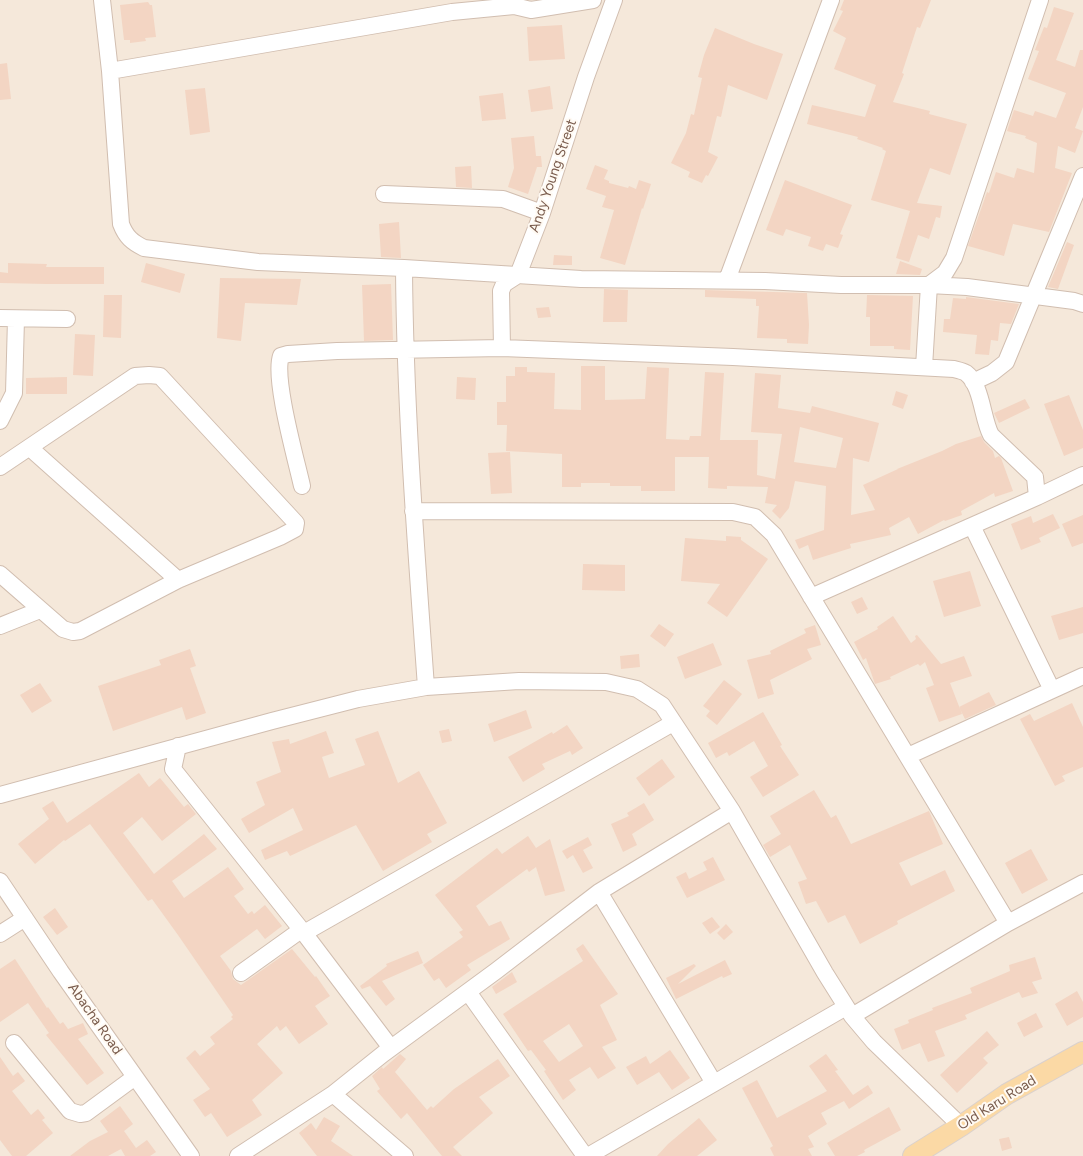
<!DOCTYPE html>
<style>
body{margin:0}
canvas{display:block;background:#fdf6ec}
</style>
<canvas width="1083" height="1156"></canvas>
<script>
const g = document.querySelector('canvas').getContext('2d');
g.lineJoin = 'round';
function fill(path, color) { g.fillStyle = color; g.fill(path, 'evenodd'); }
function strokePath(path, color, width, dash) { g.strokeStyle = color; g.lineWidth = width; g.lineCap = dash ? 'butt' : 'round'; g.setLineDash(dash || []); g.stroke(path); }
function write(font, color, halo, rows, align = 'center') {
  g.font = font + ' Figtree,sans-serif'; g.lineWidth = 4; g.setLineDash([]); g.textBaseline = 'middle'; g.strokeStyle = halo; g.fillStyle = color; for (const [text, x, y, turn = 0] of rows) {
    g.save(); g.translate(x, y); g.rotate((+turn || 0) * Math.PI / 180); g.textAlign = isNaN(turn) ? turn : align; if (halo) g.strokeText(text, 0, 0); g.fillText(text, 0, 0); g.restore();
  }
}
fill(new Path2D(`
 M0,0H1083V1156H0Z`), '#f5e8da');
fill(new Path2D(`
 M844,0H931L920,28L917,27L902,73L904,74L893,102L930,111L929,114L967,124L950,175L930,168L917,203L942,206L940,218L936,217L929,239L918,235L909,262L896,258L910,211L871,200L886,151L882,149L883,148L857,139L858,137L807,124L812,105L865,117L876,85L834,69L846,38L833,31L843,11L840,10Z
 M148,2L150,5H152L156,37L145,38L146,41L130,43V40H124L120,5Z
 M1054,7L1074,13L1056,60L1075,67L1080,50H1083V107L1075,128L1083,131L1075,153L1058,146L1055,168L1072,173L1049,232L1013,224L1004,256L968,246L987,192L989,193L996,172L1014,178L1017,168L1034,173L1037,143L1025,138L1026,136L1007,131L1014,110L1033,116L1035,111L1056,118L1066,93L1028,79L1039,51L1035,50L1044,27L1047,28Z
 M562,25L565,59L529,61L527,27Z
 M715,28L754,44L783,54L767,100L728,85L721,117L717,116L708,152L718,157L708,176L706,175L702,183L688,177L690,172L671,163L686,133L691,114L694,115L702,78L698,77L704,55Z
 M7,63L11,99L0,100V64Z
 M550,86L553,109L531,112L528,90Z
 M205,88L210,132L190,135L185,90Z
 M503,93L506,119L482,121L479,96Z
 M534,136L536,156H541L542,167H537L528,194L508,187L514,168L511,138Z
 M595,165L608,170L604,179L609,181V183L628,188L629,186L636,189L639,180L651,184L643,209L642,208L625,265L600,258L614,210L602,207L606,196L586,189Z
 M471,166L472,188L456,187L455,167Z
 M785,180L852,205L840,234L843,235L838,248L826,244L823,251L808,246L811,237L786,229L783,236L766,230Z
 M399,222L401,258L381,257L379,224Z
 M1067,242L1074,245L1058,289L1048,287Z
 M554,255L572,256V265H553Z
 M900,261L922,269L920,275L896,274Z
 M8,263L47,264L46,267H104V284H46L0,283V272L8,273Z
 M146,263L185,274L180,293L141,282Z
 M220,278L301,279L297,305L245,303L241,341L217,338Z
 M391,284L393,340L364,341L362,285Z
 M604,289L628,290L627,322H603Z
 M705,290L807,293L809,325L808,344L787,343V339L757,338L759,306H756V299L705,297Z
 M104,295H122L121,338L103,337Z
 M867,295L913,296L910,350L894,349V346H870V317H866Z
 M966,297L1019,304L1011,324L1000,323L998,341L991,340L989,355L975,354L977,335L943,332L944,319H950L953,298L966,299Z
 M549,307L551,317L538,318L536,308Z
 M75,334L95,335L93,376L73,375Z
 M581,366H605V400L645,399L647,367L669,368L666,439L689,440L690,436H701L705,372L724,373L720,440H758L757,475L775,479L782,434L751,432L755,373L781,375L778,408L810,413L812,406L879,423L869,462L853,458L851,515L875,510L863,485L898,469H897L942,451L956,444L981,436L984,442L993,451L995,458L999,456L1001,458L1013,491L995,497L994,493L961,511L962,515L945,521L944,520L918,534L909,517L889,528L891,535L850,544L851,548L813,560L808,545L799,549L795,540L824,530L826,486L795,481L789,508L780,519L772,511L777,505L765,503L768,487L727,486V489L708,488L709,457H675V491H641V486H610V483H581V487H562V454L506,451L507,425H497V402H506V376H515V367H527V372L555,373L554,409L581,410ZM800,427L843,438L836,468L794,462Z
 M67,377V394H26V378Z
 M457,377L476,378L475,400L456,399Z
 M896,391L908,395L903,409L892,405Z
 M1069,395L1083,430V448L1064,456L1044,404Z
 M1025,399L1030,408L999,423L994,413Z
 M510,452L512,493L491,494L488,453Z
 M1053,514L1060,528L1039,538L1041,542L1021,550L1011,524L1031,516L1033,523Z
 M1083,515V543L1072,547L1062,524Z
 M726,536L741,537V540L768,559L727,617L707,603L720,584L681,581L685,538L726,541Z
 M583,564L625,565V591L582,590Z
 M970,571L981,606L944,617L933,581Z
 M862,597L868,609L857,614L851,602Z
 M1083,607V633L1059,640L1051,616Z
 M893,616L911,643L916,639L915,636L917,635L941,664L964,656L972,676L950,683L962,714L939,722L926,688L934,685L925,662L920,666L918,664L890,677L891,679L875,684L866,658L863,660L854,642L878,629L877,627Z
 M659,624L674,634L665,647L650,636Z
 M815,625L821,645L807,649L812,659L770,680L774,694L758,699L747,660L771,654L770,651L806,633L804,629Z
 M713,643L722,665L685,679L677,657Z
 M190,649L196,666L190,668L206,713L186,720L182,707L113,731L98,686L161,665L159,660Z
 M639,654L640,667L621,669L620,656Z
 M724,680L742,694L717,725L706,716L710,711L703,706Z
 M40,683L52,701L32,713L20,695Z
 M989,692L996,705L965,719L959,707Z
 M1072,703L1083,727V767L1062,776L1065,781L1055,786L1020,719L1030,714L1034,721Z
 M526,710L532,728L494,742L488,724Z
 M763,712L782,745L780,746L799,775L763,797L750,777L768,766L754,741L729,756L727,752L716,758L708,743Z
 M567,725L583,748L572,755L570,751L542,764L545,769L523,782L508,757L552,732L553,734Z
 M449,729L452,741L442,743L439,731Z
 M326,731L334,753L322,757L329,778L365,765L355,739L378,731L398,783L419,771L447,823L427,834L432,842L383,871L356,825L290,856L287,851L265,860L261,850L303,830L293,808L249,833L241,819L265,805L256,782L281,772L272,742L289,739L290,744Z
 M662,759L675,777L649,796L636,778Z
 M139,773L149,787L160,778L184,807L188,804L196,814L162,841L142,817L123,833L154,874L204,834L217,849L172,881L184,898L228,867L244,889L234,896L248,914L252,911L254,914L265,905L282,926L265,939L257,929L220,956L231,971L233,979L241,985L292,949L315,977L316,976L330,996L315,1006L328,1024L299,1044L286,1026L280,1031L277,1026L257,1044L283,1073L252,1100L262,1115L227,1137L211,1113L205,1117L193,1100L210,1089L186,1058L195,1050L200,1056L215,1044L210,1037L233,1019L231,1017L233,1015L178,935L152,899L148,901L90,824L65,841L64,840L35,864L18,844L49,819L42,808L53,801L67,823Z
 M814,790L831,818L836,815L851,844L929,811L943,844L899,863L911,886L945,870L955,891L897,921L898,924L860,944L845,915L828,923L816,901L806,904L798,882L807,879L790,845L770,857L763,845L781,834L770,816Z
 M644,803L654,820L632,834L637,845L623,852L611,824L629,816L627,813Z
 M528,836L536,848L550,839L565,891L545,896L536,867L529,872L527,869L476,906L489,926L501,921L510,939L467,965L471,970L446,988L439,978L434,981L423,965L463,937L459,932L463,930L435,895L497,848L502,854Z
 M588,837L592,845L583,850L593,868L583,873L573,855L567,859L562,851Z
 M1031,849L1048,880L1022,894L1005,863Z
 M713,857L725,880L687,898L676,877L686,872L689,879L707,870L703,862Z
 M55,908L68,927L57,935L43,917Z
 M712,917L720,927L710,934L702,923Z
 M726,924L733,932L724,940L717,933Z
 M583,944L618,994L600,1005L617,1040L602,1047L616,1068L598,1079L590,1067L569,1080L576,1090L563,1100L544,1071L546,1070L531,1050L528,1051L503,1014L583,961L576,949ZM569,1024L583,1046L559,1062L543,1041Z
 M418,951L423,963L382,981L395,999L386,1006L370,986L362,989L360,986L387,966L386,964Z
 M1035,957L1042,979L1032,982L1038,993L1022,998L1019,992L965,1015L967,1019L935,1031L945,1056L928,1062L920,1043L902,1050L894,1029L909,1023L908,1020L933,1010L932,1008L972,993L970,988L1010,971L1009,965Z
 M15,959L47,1008L48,1007L60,1024L63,1022L68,1029L83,1023L88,1034L78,1039L104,1073L87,1085L46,1035L49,1033L28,1003L0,1022V969Z
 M725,960L732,974L723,978L722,976L676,999L666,978L694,964L696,966L678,984Z
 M512,972L517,982L496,994L492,987Z
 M1077,991L1083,1002V1017L1067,1026L1055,1004Z
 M1036,1013L1043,1027L1024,1037L1017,1023Z
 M987,1031L999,1045L983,1058L988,1063L957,1093L940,1075Z
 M670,1050L690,1078L672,1090L659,1072L637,1085L626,1067L646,1056L650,1064Z
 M400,1054L406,1059L395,1072L427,1110L431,1106L433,1108L454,1089L498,1059L510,1076L479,1097L493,1113L453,1147L462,1156H442L407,1113L401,1119L377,1091L380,1089L372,1076L382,1067L383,1069Z
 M826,1054L838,1070L835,1071L853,1095L868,1085L873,1093L849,1109L844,1101L821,1113L827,1124L808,1136L814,1147L808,1149L812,1156H774L770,1148L773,1146L742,1088L757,1080L777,1118L827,1091L809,1066Z
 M0,1057L13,1076L18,1072L25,1081L12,1091L31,1115L38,1109L45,1118L42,1120L53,1133L26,1156H12L0,1140Z
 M120,1106L133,1124L124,1131L136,1148L147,1140L156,1152L150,1156H125L121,1149L108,1156H70L90,1141L108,1132L100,1121Z
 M889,1107L901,1130L864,1150L865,1152L857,1156H835L827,1143Z
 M324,1117L340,1126L331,1141L353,1156H317L299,1133L311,1123L316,1130Z
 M699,1118L717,1140L697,1156H657L668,1144Z
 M1009,1137L1012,1148L1002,1151L999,1139Z`), '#f3d5c3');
const minor = new Path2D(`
 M102,0L110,71L121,224C126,237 132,242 144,248L258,262L404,268L581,279L765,281L841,285H929L967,287L1074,301L1083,304
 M110,71L452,12L514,6L531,10L593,0
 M384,194L503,199L542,213
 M404,268C405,408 416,547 426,687
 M727,280L831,0
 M0,318L67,319
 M502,348L501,291L504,284L518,275L542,213L586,77L614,0
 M924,367L929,285L945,273L954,258L1040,0
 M973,382L992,373L1006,362L1083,176
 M0,421L14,393L16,319
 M30,448L178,580
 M0,467L135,376L149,375L160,376L296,523L295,529L280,537L178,580L80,631L73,632L63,629L0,574
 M302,486C296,459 273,378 281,356L288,354L337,351L502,348L733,357L954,369C958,370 963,371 966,373C982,385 982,418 991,435L1035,477L1037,497
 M413,511L733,512L755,517L774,535L1008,923
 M972,526L1052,690
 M811,597L1037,497L1083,475
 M0,626L40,610
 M178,746L173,769L304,933L391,1048
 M908,756L1083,676
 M0,795L272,721L358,699L426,687L519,681L606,682L637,689L662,705L732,811L825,973L852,1016L874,1042L961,1126
 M0,881L61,972L191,1156
 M599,892L714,1083
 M304,933L673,723
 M0,934L25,918
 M241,973L301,930
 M468,992L585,1156
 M852,1016L1008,923L1083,883
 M14,1043L70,1111L80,1114L86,1113L135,1077
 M333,1094L405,1156
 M238,1156L333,1094L383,1054L496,971L599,892L732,811
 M588,1156L846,1007`);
const major = new Path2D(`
 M913,1156L961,1126L1007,1094L1083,1052`);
strokePath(minor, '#d1beb0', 18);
strokePath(major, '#dad1cd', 22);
strokePath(minor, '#fff', 16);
strokePath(major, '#fbd9a5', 20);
write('14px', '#7a5c4d', '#fffaf3', [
 ["Andy Young Street",553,176,-71],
 ["Abacha Road",95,1019,55],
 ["Old Karu Road",997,1103,-32]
]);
</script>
